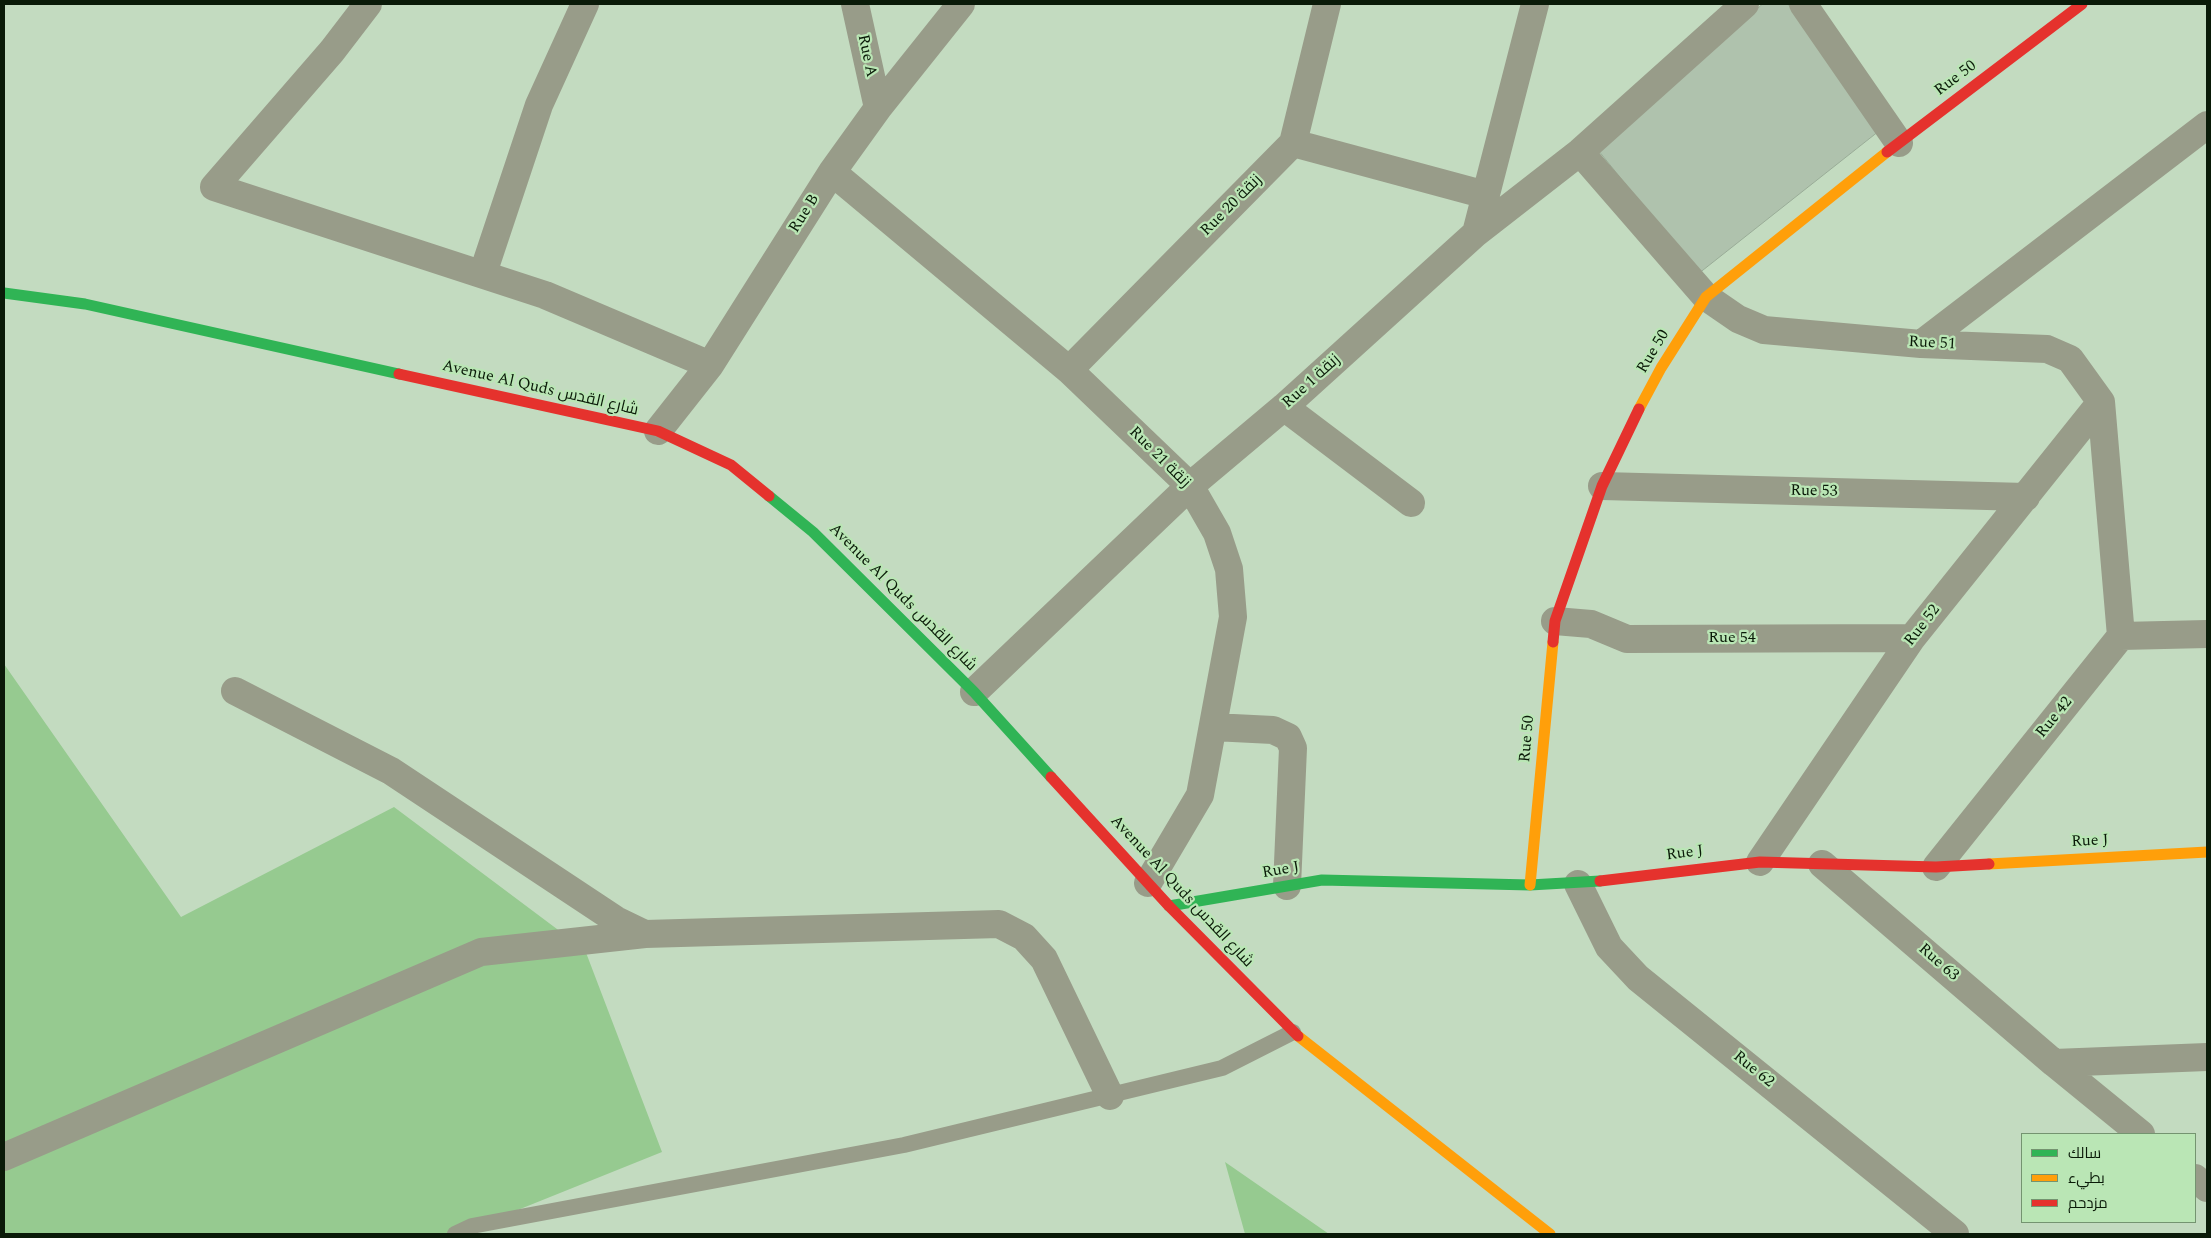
<!DOCTYPE html>
<meta charset="utf-8">
<style>
body{margin:0}
#map{position:relative;width:2211px;height:1238px;overflow:hidden;background:#c3dbc0;font-family:Spectral,Cairo,serif}
canvas{display:block}
.frame{position:absolute;inset:0;border:5px solid #0a1a08;pointer-events:none}
.legend{position:absolute;left:2021px;top:1133px;width:175px;height:90px;box-sizing:border-box;background:#bae6b5;border:1px solid #749470;margin:0;padding:6px 9px;list-style:none;font-size:15px;color:#0a1a08}
.legend li{display:flex;align-items:center;gap:10px;height:25px}
.legend b{width:25px;border:1px solid #749470}
</style>
<div id="map">
<canvas width="2211" height="1238"></canvas>
<div class="frame"></div>
<ul class="legend">
<li><b style="height:6px;background:#30b455"></b>سالك</li>
<li><b style="height:6px;background:#ff9f0a"></b>بطيء</li>
<li><b style="height:6px;background:#e5322d"></b>مزدحم</li>
</ul>
</div>
<script>
const g = document.querySelector('canvas').getContext('2d');
g.lineJoin = 'round';
function fill(path, color) { g.fillStyle = color; g.fill(path, 'evenodd'); }
function strokePath(path, color, width, dash) { g.strokeStyle = color; g.lineWidth = width; g.lineCap = dash ? 'butt' : 'round'; g.setLineDash(dash || []); g.stroke(path); }
function write(font, color, halo, rows, align = 'center') {
  g.font = font + ' Spectral,Cairo,serif'; g.lineWidth = 4.5; g.setLineDash([]); g.textBaseline = 'middle'; g.strokeStyle = halo; g.fillStyle = color; for (const [text, x, y, turn = 0] of rows) {
    g.save(); g.translate(x, y); g.rotate((+turn || 0) * Math.PI / 180); g.textAlign = isNaN(turn) ? turn : align; if (halo) g.strokeText(text, 0, 0); g.fillText(text, 0, 0); g.restore();
  }
}
fill(new Path2D(`
 M4,664L181,917L394,807L585,950L662,1152L458,1234H4Z
 M1225,1162L1329,1234H1245Z`), '#96ca90');
const building = new Path2D(`
 M1763,4H1788L1879,131L1698,274L1598,150Z`);
fill(building, '#afc2ad');
strokePath(building, '#99ac97', 1);
strokePath(new Path2D(`
 M455,1234L472,1226L904,1145L1222,1068L1293,1032`), '#989c89', 16);
strokePath(new Path2D(`
 M368,4L332,51L214,187L545,295L710,365
 M855,4L878,108
 M1803,4L1899,143
 M1293,143L1486,195
 M1580,152L1706,297L1738,319L1764,330L1921,344L2047,349L2070,359L2101,402L2121,636
 M832,172L1069,370L1190,486L1217,533L1229,569L1233,617L1200,795L1148,883
 M1476,233L1580,152L1745,4
 M483,273L539,105L585,4
 M1921,344L2207,125
 M1069,370L1293,143L1327,4
 M1284,407L1411,503
 M658,431L710,365L832,172L878,108L961,4
 M1602,486L2026,497
 M1555,621L1591,624L1627,639L1912,638
 M235,691L391,771L616,920L645,934L999,924L1024,937L1044,959L1110,1096
 M974,692L1190,486L1284,407L1476,233L1535,4
 M1213,727L1273,730L1288,737L1293,748L1287,886
 M1760,862L1912,638L2101,402
 M1822,864L2054,1063L2141,1134
 M1936,867L2121,636L2207,634
 M1578,884L1609,947L1638,978L1955,1234
 M2054,1063L2207,1057
 M4,1157L481,952L645,934
 M2195,1178L2207,1188`), '#989c89', 28);
strokePath(new Path2D(`
 M4,293L85,304L399,374
 M769,496L813,532L974,692L1051,777
 M1169,906L1322,880L1530,885L1600,881`), '#30b455', 11);
strokePath(new Path2D(`
 M1639,409L1661,368L1706,297L1887,152
 M1989,864L2207,852
 M1530,885L1553,642
 M1298,1036L1550,1234`), '#ff9f0a', 11);
strokePath(new Path2D(`
 M1887,152L2082,4
 M399,374L658,431L731,465L769,496
 M1553,642L1555,621L1602,486L1639,409
 M1051,777L1169,906L1298,1036
 M1600,881L1760,862L1936,867L1989,864`), '#e5322d', 11);
write('16px', '#0a1a08', '#bae6b5', [
 ["Rue A",866,56,78],
 ["Rue 50",1956,79,-37],
 ["Rue 20 زنقة",1232,206,-45],
 ["Rue B",805,214,-58],
 ["Rue 51",1932,344,3],
 ["Rue 50",1654,352,-59],
 ["Rue 1 زنقة",1312,382,-42],
 ["Avenue Al Quds شارع القدس",540,389,13],
 ["Rue 21 زنقة",1159,458,45],
 ["Rue 53",1814,492,1],
 ["Avenue Al Quds شارع القدس",902,598,45],
 ["Rue 52",1923,626,-52],
 ["Rue 54",1732,639],
 ["Rue 42",2055,718,-51],
 ["Rue 50",1528,739,-85],
 ["Rue J",2090,842,-3],
 ["Rue J",1685,854,-7],
 ["Rue J",1281,871,-10],
 ["Avenue Al Quds شارع القدس",1181,892,47],
 ["Rue 63",1938,963,41],
 ["Rue 62",1753,1070,39]
]);
</script>
